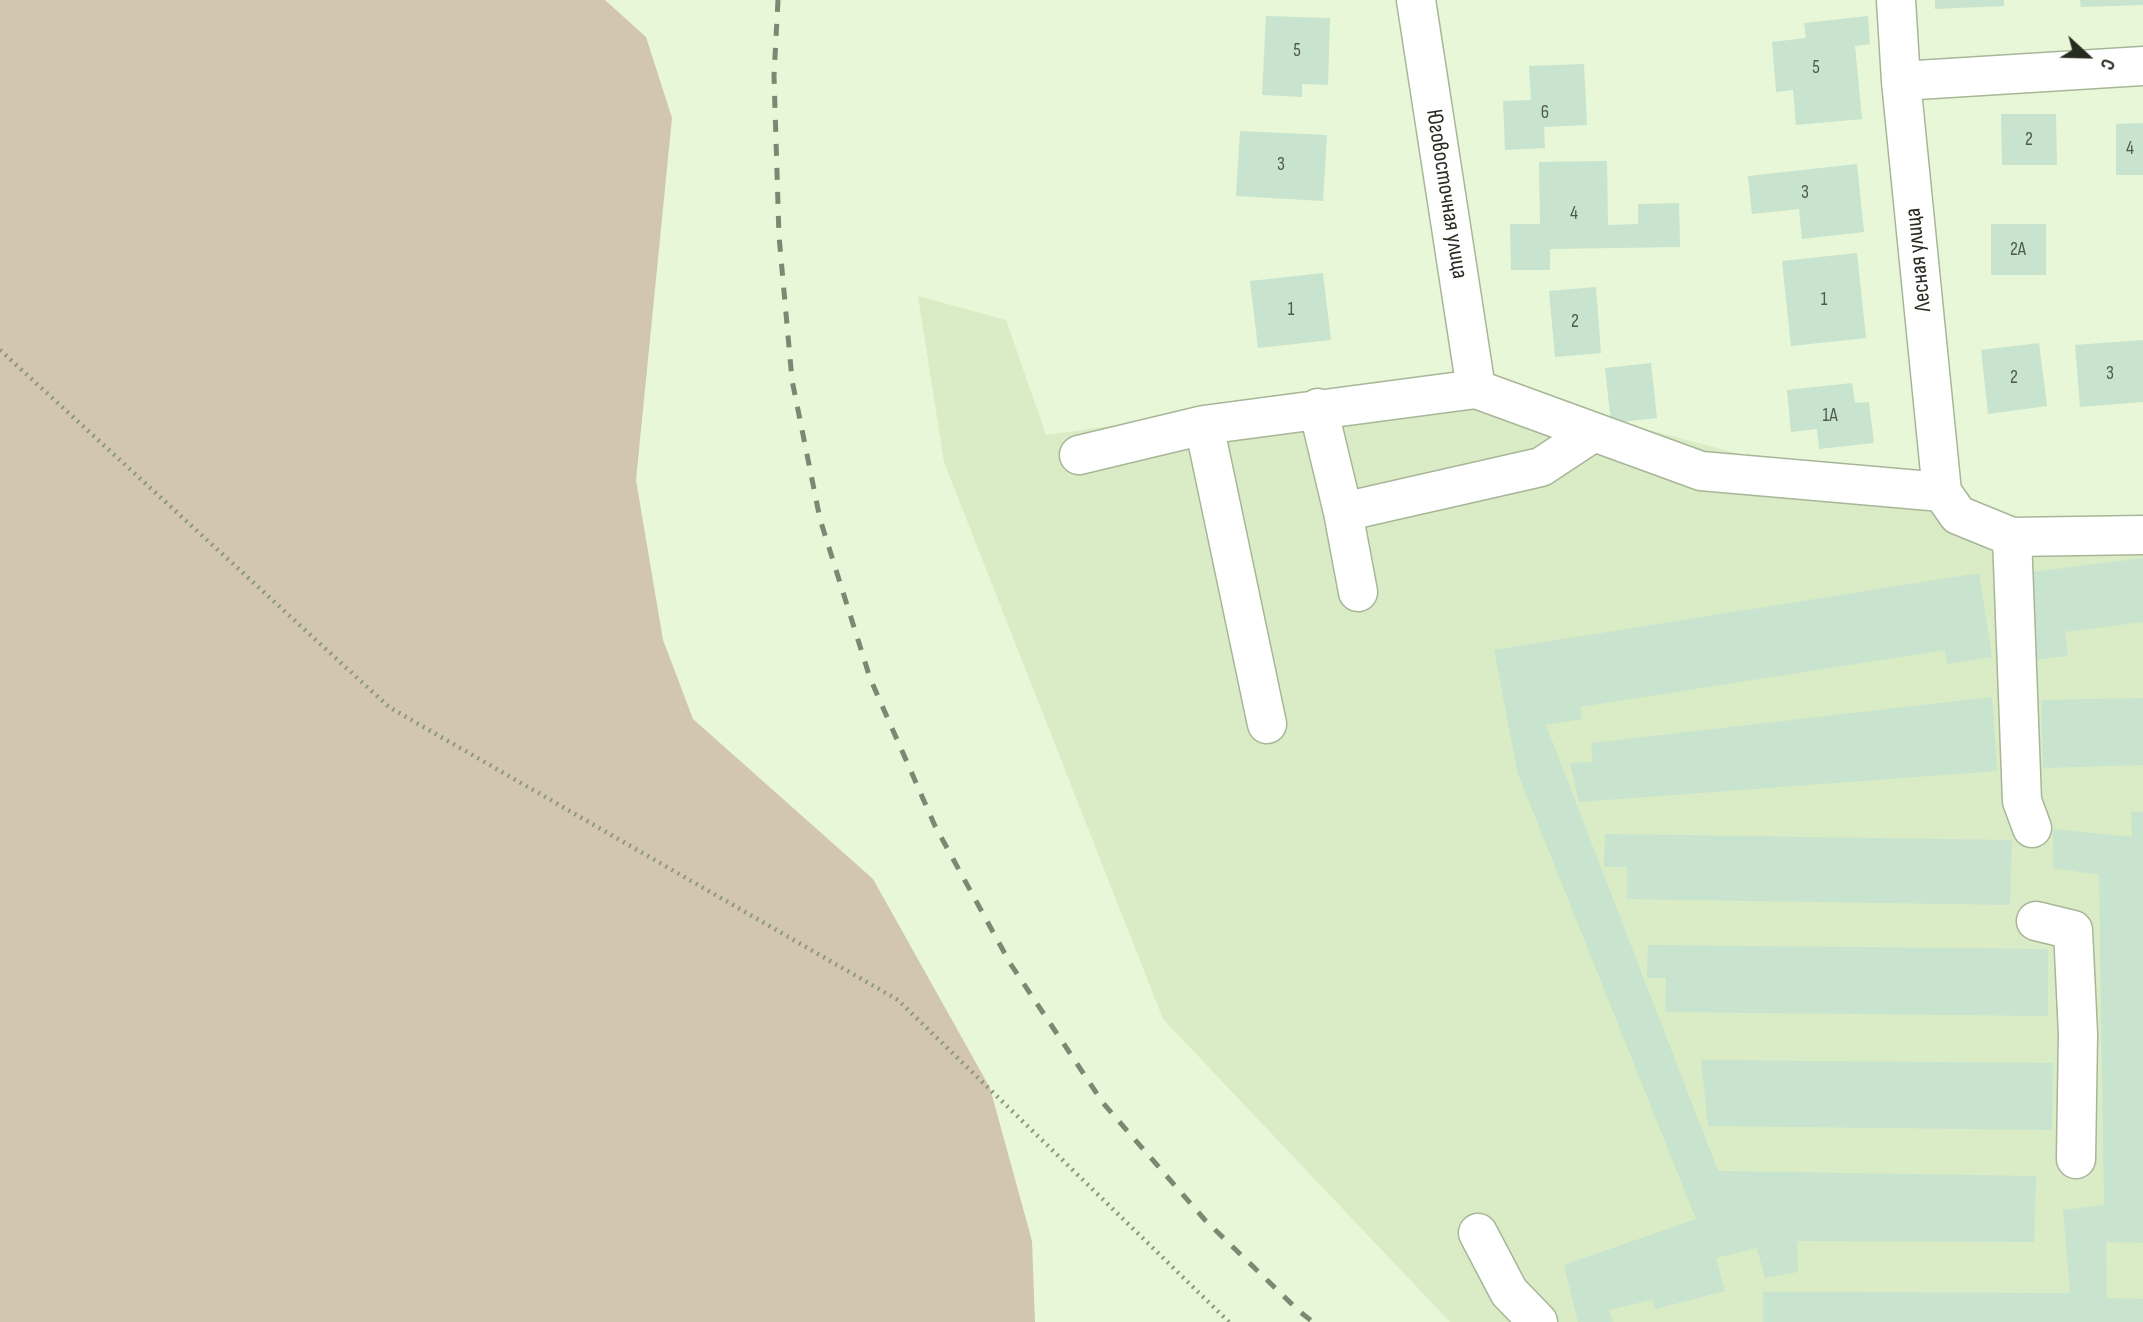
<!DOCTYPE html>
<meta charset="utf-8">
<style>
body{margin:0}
#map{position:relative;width:2143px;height:1322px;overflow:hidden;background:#e7f7d7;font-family:"Sofia Sans Condensed",sans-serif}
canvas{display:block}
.north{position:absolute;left:2052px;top:21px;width:70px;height:70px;-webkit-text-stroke:5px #fefefe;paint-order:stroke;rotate:112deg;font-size:19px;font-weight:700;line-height:28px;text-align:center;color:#262c20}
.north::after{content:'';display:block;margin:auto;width:24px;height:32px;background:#262c20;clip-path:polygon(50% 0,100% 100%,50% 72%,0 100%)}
</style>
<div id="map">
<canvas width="2143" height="1322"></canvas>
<div class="north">С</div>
</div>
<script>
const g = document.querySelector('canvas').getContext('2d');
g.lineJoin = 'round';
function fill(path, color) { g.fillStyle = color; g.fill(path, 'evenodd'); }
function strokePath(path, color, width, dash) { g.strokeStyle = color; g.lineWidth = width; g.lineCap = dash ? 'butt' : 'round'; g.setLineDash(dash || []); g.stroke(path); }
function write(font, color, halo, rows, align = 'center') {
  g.font = font + ' "Sofia Sans Condensed",sans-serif'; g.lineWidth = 7; g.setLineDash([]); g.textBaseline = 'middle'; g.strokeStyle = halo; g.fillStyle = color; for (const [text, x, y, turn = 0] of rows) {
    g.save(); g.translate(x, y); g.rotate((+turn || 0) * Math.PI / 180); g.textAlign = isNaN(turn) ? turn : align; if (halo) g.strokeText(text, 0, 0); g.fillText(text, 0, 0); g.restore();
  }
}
fill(new Path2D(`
 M918,296L1006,320L1046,435L1452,378L1906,498L2143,543V1322H1450L1163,1019L944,462Z`), '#d9ecc6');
fill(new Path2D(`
 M0,0H605L646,37L672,118L636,480L663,640L693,719L873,879L990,1088L1032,1241L1035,1322H0Z`), '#d2c6b1');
fill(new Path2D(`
 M1935,0H2004V6L1935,9Z
 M2080,0H2143V5L2081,7Z
 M1266,16L1330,18L1328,85L1302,84V97L1262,95Z
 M1868,16L1870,44L1855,46L1862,119L1796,125L1793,90L1776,92L1772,42L1806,38L1804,23Z
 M1584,64L1587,125L1544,127L1545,148L1505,150L1503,101L1531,100L1529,66Z
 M2001,114H2056L2057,165H2002Z
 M2143,123V175H2116V124Z
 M1240,131L1327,135L1323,201L1236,196Z
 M1607,161L1608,225L1638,224V204L1679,203L1680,247L1550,249V270H1511L1510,224H1540L1539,162Z
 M1857,164L1864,232L1802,239L1799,209L1752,214L1748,176Z
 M1991,224H2046V275H1991Z
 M1857,253L1866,338L1791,346L1782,261Z
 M1323,273L1331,340L1258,348L1250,281Z
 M1596,287L1601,353L1555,357L1549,291Z
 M2143,340V402L2080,407L2075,345Z
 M2039,343L2047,406L1988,414L1981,350Z
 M1651,363L1657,418L1611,423L1605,368Z
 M1852,383L1855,403L1869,402L1874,443L1819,449L1817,429L1791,432L1787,390Z
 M2143,558V622L2065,632L2068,656L2035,660L2024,573Z
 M1979,573L1992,657L1947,664L1945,650L1580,707L1582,719L1546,725L1718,1171L2036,1176L2034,1242L1797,1241L1798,1272L1765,1278L1757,1248L1716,1258L1725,1291L1655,1309L1652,1300L1609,1310L1613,1322H1578L1564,1265L1696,1219L1518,774L1494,650Z
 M1992,697L1997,771L1579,802L1570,763L1593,762L1591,743Z
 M2143,698V765L2043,768L2041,700Z
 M2131,812H2143V1243L2106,1242L2107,1298L2143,1299V1322H1763V1292L2070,1293L2063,1210L2104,1205L2099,875L2053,868V829L2132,837Z
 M1605,834L2012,840L2010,905L1627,899V867H1604Z
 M1648,945L2048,949V1016L1665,1012L1666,978H1647Z
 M1701,1060L2053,1063L2052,1130L1708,1126Z`), '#c8e3ce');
const minor = new Path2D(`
 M1416,0L1476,389
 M1896,0L1901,81L1942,492L1958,515L2012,537L2143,535
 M1901,81L2143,66
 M1318,408L1343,512L1358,592
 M1204,425L1267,724
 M1079,455L1204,425L1476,389L1701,471L1942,492
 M1343,512L1541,467L1594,432
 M2012,537L2022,801L2032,828
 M2036,921L2073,930L2078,1034L2076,1159
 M1478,1233L1509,1292L1538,1322`);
strokePath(minor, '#a7b697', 41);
strokePath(new Path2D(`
 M0,350L389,707L898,1000L1229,1322`), '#8d9882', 4.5, [2, 5]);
strokePath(minor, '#fff', 38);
strokePath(new Path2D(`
 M778,0L774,76L779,236L792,380L820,519L870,678L935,826L1010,963L1103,1103L1205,1220L1299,1311L1313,1322`), '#7d8873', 5, [12, 12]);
write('19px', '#4e5a4c', null, [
 ["5",1297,51],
 ["5",1816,68],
 ["6",1545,113],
 ["2",2029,140],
 ["4",2130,149],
 ["3",1281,165],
 ["3",1805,193],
 ["4",1574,214],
 ["2А",2018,250],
 ["1",1824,300],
 ["1",1291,310],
 ["2",1575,322],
 ["3",2110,374],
 ["2",2014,378],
 ["1А",1830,416]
]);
write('23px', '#262c20', '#fefefe', [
 ["Юговосточная улица",1446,194,81],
 ["Лесная улица",1919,260,-96]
]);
</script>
